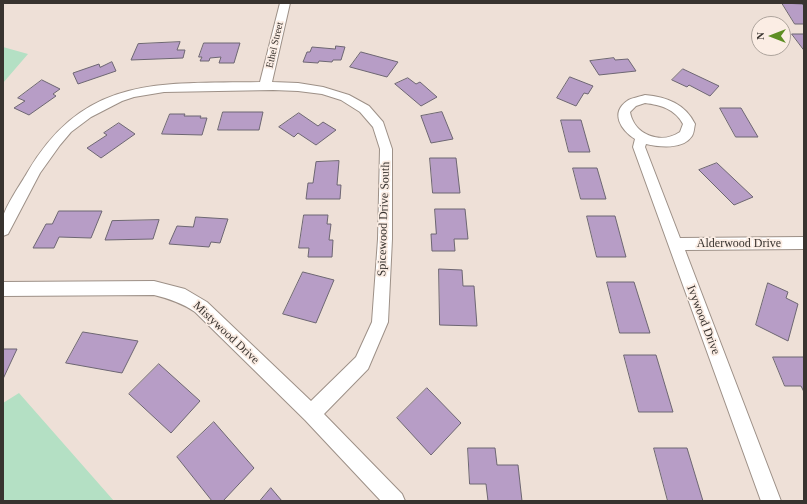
<!DOCTYPE html>
<style>
body{margin:0}
#map{position:relative;width:807px;height:504px;overflow:hidden;background:#eee0d7;font-family:Georgia,serif}
canvas{display:block}
.frame{position:absolute;inset:0;border:4px solid #38332f;pointer-events:none}
.north{position:absolute;left:751px;top:16px;width:40px;height:40px;box-sizing:border-box;background:#fbede4;border:1px solid #ada39c;border-radius:50%;rotate:270deg;font-size:11px;font-weight:700;line-height:16px;text-align:center;color:#38332f}
.north::after{content:'';display:block;margin:auto;width:14px;height:18px;background:#5e8e23;clip-path:polygon(50% 0,100% 100%,50% 72%,0 100%)}
</style>
<div id="map">
<canvas width="807" height="504"></canvas>
<div class="frame"></div>
<div class="north">N</div>
</div>
<script>
const g = document.querySelector('canvas').getContext('2d');
g.lineJoin = 'round';
function fill(path, color) { g.fillStyle = color; g.fill(path, 'evenodd'); }
function strokePath(path, color, width, dash) { g.strokeStyle = color; g.lineWidth = width; g.lineCap = dash ? 'butt' : 'round'; g.setLineDash(dash || []); g.stroke(path); }
function write(font, color, halo, rows, align = 'center') {
  g.font = font + ' Georgia,serif'; g.lineWidth = 3.5; g.setLineDash([]); g.textBaseline = 'middle'; g.strokeStyle = halo; g.fillStyle = color; for (const [text, x, y, turn = 0] of rows) {
    g.save(); g.translate(x, y); g.rotate((+turn || 0) * Math.PI / 180); g.textAlign = isNaN(turn) ? turn : align; if (halo) g.strokeText(text, 0, 0); g.fillText(text, 0, 0); g.restore();
  }
}
fill(new Path2D(`
 M3,47L28,54L3,83Z
 M19,393L114,501H3V403Z`), '#b4e0c4');
const building = new Path2D(`
 M782,3L802,4L804,6V24H795Z
 M792,34H804V50Z
 M180,42L177,50H185L183,58L131,60L138,44Z
 M204,43H240L234,63H219L221,57L210,58L209,61H200L202,57H199Z
 M336,46L345,47L341,60H333L332,62L319,61L318,63L303,62L307,52H310L312,47L335,49Z
 M361,52L398,62L387,77L350,67Z
 M614,58L615,60L628,59L636,71L599,75L590,61Z
 M112,62L116,71L78,84L73,73L99,64L100,67Z
 M683,69L719,86L710,96L689,85L687,87L672,80Z
 M570,77L593,86L588,94L584,93L576,106L557,98Z
 M408,78L416,84L420,82L437,97L421,106L395,84Z
 M42,80L60,89L53,94L56,96L29,115L14,108L25,101L18,98Z
 M720,108H741L758,137H736Z
 M223,112H263L259,130H218Z
 M442,112L453,139L431,143L421,116Z
 M299,113L318,126L323,122L336,130L316,145L298,133L294,137L279,127Z
 M170,114H185L184,116H201L200,118H207L202,135L162,134Z
 M561,120H581L590,152H569Z
 M119,123L135,134L101,158L87,148L107,135L104,133Z
 M430,158H456L460,193H433Z
 M339,161L337,185H341L340,199H306L308,183H313L316,162Z
 M717,163L753,197L734,205L699,170Z
 M573,168H597L606,199H581Z
 M435,209H465L468,239H454L455,251H432L431,234H436Z
 M59,211H102L91,238L59,237L54,248H33L46,224H52Z
 M304,215H328L327,224H331L329,240H333L332,257H308L309,248H299Z
 M587,216H615L626,257H597Z
 M196,217L228,219L220,243L211,242L209,247L169,244L177,226L193,227Z
 M159,220L153,239L105,240L112,221Z
 M439,269L462,270L463,286H474L477,326L440,325Z
 M303,272L334,280L316,323L283,314Z
 M607,282H634L650,333H620Z
 M768,283L788,292L786,298L798,304L788,341L756,325Z
 M83,332L138,341L122,373L66,363Z
 M3,349H17L3,379Z
 M624,355H656L673,412H639Z
 M773,357H804V392L801,386H785Z
 M159,364L200,401L171,433L129,394Z
 M427,388L461,423L431,455L397,418Z
 M214,422L254,468L223,501H212L177,457Z
 M468,448H495L497,465H518L522,501H488L486,484H470Z
 M654,448H687L703,501H668Z
 M271,488L282,501H260Z`);
fill(building, '#b79dc6');
strokePath(building, '#6d6672', 1);
const street = new Path2D(`
 M280,3H290L272,82L298,83L323,87L349,95L369,106L383,122L392,149V239L388,322L368,369L324,414L402,494L405,501H381L305,420L195,312C182,303 170,299 154,295L3,296V282L154,281L185,289L207,302L311,401L356,357L372,322L378,239L380,149L373,127L360,112L341,100L322,94L298,91L273,90L164,92L134,97L122,101L91,117L71,132L60,145L40,173L8,234L3,236C3,230 2,224 3,218C4,208 22,182 27,173C85,74 160,84 260,82Z
 M645,95C667,97 685,104 695,124C694,128 694,133 692,136C683,150 659,147 646,144L645,147L680,238L804,237V249L685,250L781,501H761L633,147L635,139C621,130 610,113 627,101C631,98 639,97 645,95ZM645,103C661,105 675,109 683,124L680,132C661,145 634,135 630,112L636,106Z`);
strokePath(street, '#9d9087', 2);
fill(street, '#fff');
write('10px', '#38332f', '#fbede4', [
 ["Ethel Street",275,45,-77]
]);
write('12px', '#38332f', '#fbede4', [
 ["Spicewood Drive South",384,219,-88],
 ["Alderwood Drive",739,244],
 ["Ivywood Drive",703,320,69],
 ["Mistywood Drive",226,333,43]
]);
</script>
